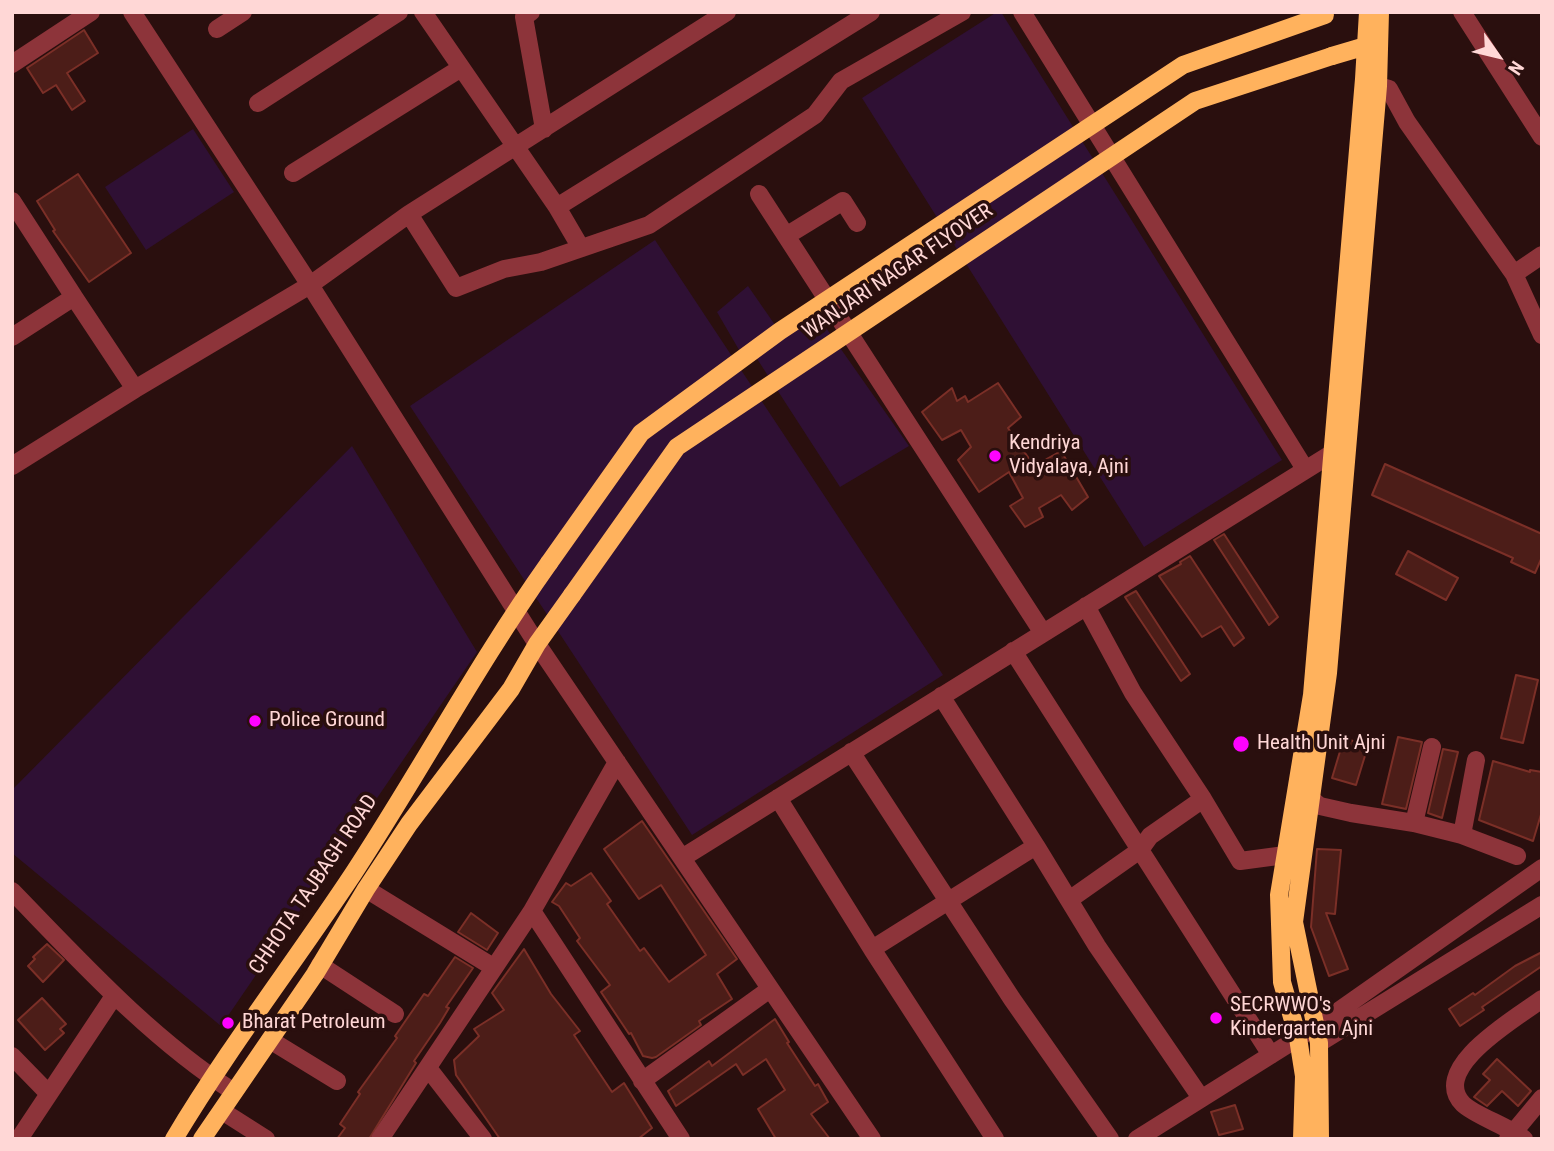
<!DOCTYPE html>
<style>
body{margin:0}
#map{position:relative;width:1554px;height:1151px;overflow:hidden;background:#2a0f0e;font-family:"Roboto Condensed",sans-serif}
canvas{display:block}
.frame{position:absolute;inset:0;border:14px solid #ffd7d6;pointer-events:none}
.north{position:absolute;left:1463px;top:21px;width:70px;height:70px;-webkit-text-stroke:5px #2a0f0e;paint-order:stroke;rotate:124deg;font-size:19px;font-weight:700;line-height:28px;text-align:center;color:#ffd7d6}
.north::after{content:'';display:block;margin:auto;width:24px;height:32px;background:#ffd7d6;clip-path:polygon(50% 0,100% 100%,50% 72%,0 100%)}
</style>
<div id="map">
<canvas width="1554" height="1151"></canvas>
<div class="frame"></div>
<div class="north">N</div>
</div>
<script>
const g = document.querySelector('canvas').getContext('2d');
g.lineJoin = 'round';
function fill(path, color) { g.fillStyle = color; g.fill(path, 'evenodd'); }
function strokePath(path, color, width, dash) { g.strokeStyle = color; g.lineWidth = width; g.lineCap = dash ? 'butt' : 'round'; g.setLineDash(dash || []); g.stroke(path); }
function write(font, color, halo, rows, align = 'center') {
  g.font = font + ' "Roboto Condensed",sans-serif'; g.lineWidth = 7; g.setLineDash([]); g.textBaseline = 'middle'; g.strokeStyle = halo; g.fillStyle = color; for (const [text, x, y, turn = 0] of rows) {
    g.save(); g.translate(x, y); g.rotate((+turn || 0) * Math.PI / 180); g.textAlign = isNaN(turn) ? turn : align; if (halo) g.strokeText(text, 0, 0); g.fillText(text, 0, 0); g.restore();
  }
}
fill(new Path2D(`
 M997,12H1001L1282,460L1144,547L862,98Z
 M193,129L234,192L146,250L105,187Z
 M655,240L943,675L692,835L410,406Z
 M748,286L782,335L817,315L909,446L840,487L752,351L742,355L717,312Z
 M352,446L477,652L221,1026L12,853V790Z`), '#2f1034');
const building = new Path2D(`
 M84,30L98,53L67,73L85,101L72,110L56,85L43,93L27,68Z
 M78,174L131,253L89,282L53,231L55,230L37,201Z
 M998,383L1021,417L1008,428L1034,466L1061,451L1088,497L1072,510L1061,495L1039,508L1043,517L1025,527L1010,506L1023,498L1009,472L979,492L958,460L971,447L961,430L942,440L922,412L952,388L957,401L965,396L968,402Z
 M1385,464L1542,534V557L1535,573L1511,562L1513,558L1372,495Z
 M1224,534L1278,617L1269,625L1214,540Z
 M1408,551L1458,578L1446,600L1396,574Z
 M1190,556L1244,638L1234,646L1221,626L1202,637L1159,576L1181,564L1180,562Z
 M1136,591L1190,674L1181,681L1125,597Z
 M1516,675L1538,680L1523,743L1501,738Z
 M1398,737L1422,742L1406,809L1382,804Z
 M1344,738L1368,746L1356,785L1332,778Z
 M1443,749L1458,752L1442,818L1428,813Z
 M1493,761L1530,772V770L1542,772V811L1533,841L1479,820Z
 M642,821L737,959L717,974L732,999L699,1021L701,1025L656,1057L652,1058L643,1056L631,1033L629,1034L601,992L610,985L577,941L580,938L559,906L552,902L566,883L571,886L591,873L611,901L607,904L640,951L644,948L669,982L706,955L661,885L639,899L604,849Z
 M1317,849L1341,850L1335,914L1326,913L1348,969L1329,976L1311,927Z
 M471,913L498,933L487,950L458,932Z
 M47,944L64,960L43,982L28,966L35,959L33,957Z
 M524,949L551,994L580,1031L574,1035L612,1092L624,1083L652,1128L638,1139H500L456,1075L454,1060L479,1036L474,1029L504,1010L492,993Z
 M1542,952V966L1482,1007L1484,1010L1460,1026L1449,1009L1473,993L1475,995L1515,966Z
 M455,957L473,968L446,1007L449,1008L440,1023L414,1061L416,1063L369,1139H337L345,1128L340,1124L360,1094L358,1092L397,1038L395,1036L424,994L428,996Z
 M42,998L66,1024L60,1029L64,1033L45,1050L18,1020Z
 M775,1019L789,1042L787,1043L815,1086L818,1084L828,1102L811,1114L830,1139H776L758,1109L785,1090L766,1059L743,1075L736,1064L676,1106L668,1091L709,1061L712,1066Z
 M1497,1059L1531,1091L1518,1106L1502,1091L1487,1106L1474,1097L1490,1080L1483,1074Z
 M1235,1105L1243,1129L1219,1135L1211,1112Z`);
fill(building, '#4c1d18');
strokePath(building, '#7b2f27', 2);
strokePath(new Path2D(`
 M132,12L310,285L537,644L872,1139
 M423,12L557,207
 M531,12L524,17L544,129
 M1022,12L1305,469
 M1462,12L1542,137
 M217,29L243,12
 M12,64L91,12
 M1378,86L1389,89L1407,122L1514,274L1542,255
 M258,103L399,12
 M293,173L461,68
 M759,194L1043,633
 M12,201L74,297L12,337
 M409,214L456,288L504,269L541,262L649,225L815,115L841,81L962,12
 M786,236L843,201L857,223
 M581,248L557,207L871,12
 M1514,274L1542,335
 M74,297L135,389
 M12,466L135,389L310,285L409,214L727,12
 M1013,651L1271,1055
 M941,696L1036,846
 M851,752L1012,999L1110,1139
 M778,798L872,949L1036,846L1097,946L1201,1098
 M1203,799L1240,861L1285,855
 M1311,799L1320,806L1351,813L1414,823L1462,835L1517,856
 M1414,823L1432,747
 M1462,835L1476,760
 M682,858L1344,446
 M366,889L493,967
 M12,891C81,962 150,1038 234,1092
 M1069,900L1140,850L1150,836L1203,799L1133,693L1086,606
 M532,911L617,762
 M872,949L995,1139
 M320,965L395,1014
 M270,1040L337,1081
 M1319,1043L1542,905
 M12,1056L49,1094
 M428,1068L483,1139
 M642,1081L770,989
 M222,1111L266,1139
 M19,1139L114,996
 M380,1139L532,911L681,1139
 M1137,1139L1317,1026L1542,868
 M1508,1139L1542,1098
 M1524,1139C1509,1127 1474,1115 1463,1104C1428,1068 1518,1017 1542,999`), '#8d343a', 18);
strokePath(new Path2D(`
 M1332,56L1376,43
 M174,1139C229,1047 294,963 353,874C420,772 478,663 549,563
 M202,1139L315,974L366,889L409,824L511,689L537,644L572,595
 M1302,1139L1304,1076L1298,1038L1282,982L1279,895L1312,695L1364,79L1368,12
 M1320,1139L1319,1043L1294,922L1328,673L1378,86L1380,12`), '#ffb25d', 18);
strokePath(new Path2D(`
 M549,563L641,433L780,331L1183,65L1325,15
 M572,595L677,447L1195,101L1332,56`), '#ffb25d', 18);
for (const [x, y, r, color] of [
 [995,456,7,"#fe02ff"],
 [255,721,7,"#fe02ff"],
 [1241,744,9,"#fe02ff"],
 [1216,1018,7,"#fe02ff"],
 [228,1023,7,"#fe02ff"]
]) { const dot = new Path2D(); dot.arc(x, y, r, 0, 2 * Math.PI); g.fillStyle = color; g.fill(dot); strokePath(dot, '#2a0f0e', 2.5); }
write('21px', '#ffd7d6', '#2a0f0e', [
 ["WANJARI NAGAR FLYOVER",898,272,-34],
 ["CHHOTA TAJBAGH ROAD",314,885,-56]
]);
write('21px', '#ffd7d6', '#2a0f0e', [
 ["Kendriya",1009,444],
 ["Vidyalaya, Ajni",1009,468],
 ["Police Ground",269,721],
 ["Health Unit Ajni",1257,744],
 ["SECRWWO's",1230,1006],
 ["Kindergarten Ajni",1230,1030],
 ["Bharat Petroleum",242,1023]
], 'left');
</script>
